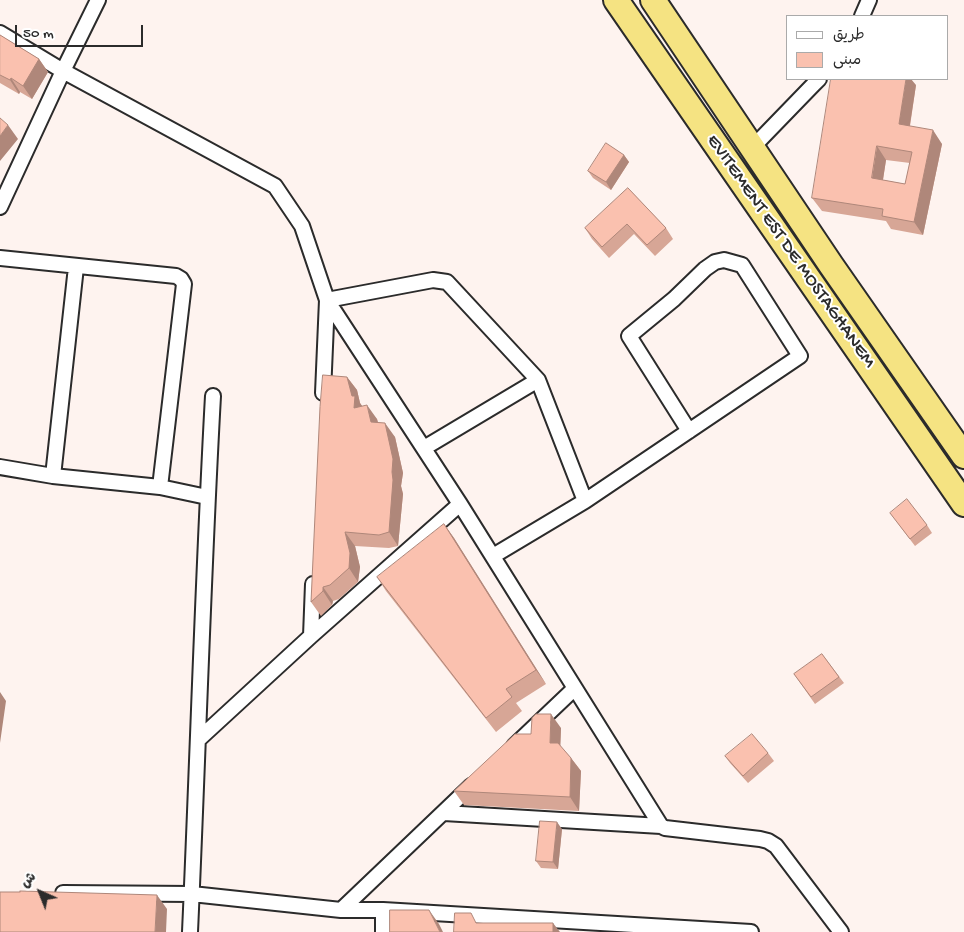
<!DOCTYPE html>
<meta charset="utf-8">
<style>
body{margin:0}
#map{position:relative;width:964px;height:932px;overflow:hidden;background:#fef3ef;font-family:"Gochi Hand","Playpen Sans Arabic",sans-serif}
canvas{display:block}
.legend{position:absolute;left:786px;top:15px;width:162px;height:65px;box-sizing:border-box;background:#fff;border:1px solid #aaa;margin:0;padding:6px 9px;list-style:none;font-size:15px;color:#2b2b2b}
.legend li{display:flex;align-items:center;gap:10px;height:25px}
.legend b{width:25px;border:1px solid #aaa}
.north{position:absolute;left:15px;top:867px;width:50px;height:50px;-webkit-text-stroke:4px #fff;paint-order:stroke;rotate:316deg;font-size:14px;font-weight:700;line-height:20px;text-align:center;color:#2b2b2b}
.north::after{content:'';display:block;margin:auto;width:18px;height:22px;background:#2b2b2b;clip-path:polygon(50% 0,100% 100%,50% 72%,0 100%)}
.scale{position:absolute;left:15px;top:25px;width:128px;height:22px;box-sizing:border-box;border:2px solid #2b2b2b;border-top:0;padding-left:6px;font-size:15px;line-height:18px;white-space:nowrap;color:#2b2b2b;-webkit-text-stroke:4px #fff;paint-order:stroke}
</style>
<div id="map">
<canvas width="964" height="932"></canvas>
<ul class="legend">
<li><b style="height:6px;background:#fff"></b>طريق</li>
<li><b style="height:14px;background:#fac1af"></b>مبنى</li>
</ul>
<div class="north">ش</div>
<div class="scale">50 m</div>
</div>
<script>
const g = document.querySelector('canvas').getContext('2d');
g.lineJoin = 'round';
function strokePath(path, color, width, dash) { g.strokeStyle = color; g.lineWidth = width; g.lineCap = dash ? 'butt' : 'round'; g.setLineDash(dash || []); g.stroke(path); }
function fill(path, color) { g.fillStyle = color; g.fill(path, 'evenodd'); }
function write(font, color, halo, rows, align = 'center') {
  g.font = font + ' "Gochi Hand",sans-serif'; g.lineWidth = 4; g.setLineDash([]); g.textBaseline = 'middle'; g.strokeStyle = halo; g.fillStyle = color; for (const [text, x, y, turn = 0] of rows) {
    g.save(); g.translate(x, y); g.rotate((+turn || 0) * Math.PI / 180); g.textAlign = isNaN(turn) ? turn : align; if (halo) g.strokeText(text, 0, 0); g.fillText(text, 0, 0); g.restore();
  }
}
const minor = new Path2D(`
 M862,16L869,0
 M0,33L63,71L275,186L302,226L327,300L460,504L661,826
 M752,148L813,85L819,79
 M0,207L63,71L98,0
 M0,258L176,276L181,279L184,284L160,487
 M323,393L327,300L433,280L447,282L538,380L585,501L493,556
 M424,448L538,380
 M0,467L53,476L160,487L207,497
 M53,476L76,267
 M585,501L800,356L742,265L724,260L715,262L705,269L674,299L629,336L689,431
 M311,636L313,584
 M199,739L311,636L460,504
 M514,746L575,688
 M444,813L661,826L665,828L760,839L768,841L776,846L841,932
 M63,893L192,894L341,910H383L751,932
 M341,910L471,786
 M383,910V932
 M190,932C198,754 203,575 213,396`);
const trunk = new Path2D(`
 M616,0L964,504
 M653,0L831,265L964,456`);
strokePath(minor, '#2b2b2b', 18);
strokePath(trunk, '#2b2b2b', 28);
strokePath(minor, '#fff', 14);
strokePath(trunk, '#f5e382', 24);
fill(new Path2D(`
 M0,35L39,59L48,72L32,99L20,92L19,94L0,83Z
 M916,85L910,126L942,144L923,235L891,229L886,221L822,211L812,198ZM886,160L910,163L905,184L883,180Z
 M624,155L629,162L611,190L593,178L588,171Z
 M628,188L666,228L673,239L655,256L634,234L609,258L592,239L585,228Z
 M347,377L357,390L360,403L362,406L377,419L378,422L395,437L403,473L401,486L403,494L398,546L389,548L355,546L360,567L358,582L339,599L333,601L332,605L321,616L311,602Z
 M890,513L927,525L932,533L915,546Z
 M444,524L454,538L546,684L516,703L522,711L496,732L386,591L377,577Z
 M822,654L844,683L815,704L794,674Z
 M561,728L560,746L571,758L581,771L579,811L464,805L454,791L531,734Z
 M768,753L774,761L748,783L730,763L725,756Z
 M562,829L558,869L541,868L536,861Z`), '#d7a696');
fill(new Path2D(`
 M39,59L48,72L32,99L23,86Z
 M11,78L20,92L19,94L10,80Z
 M906,79H911L916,85L908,137L899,124Z
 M8,125L18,139L0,161V136Z
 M933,130L942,144L923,235L914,222Z
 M877,146L886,160L881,192L872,178Z
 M624,155L629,162L611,190L606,182Z
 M347,377L357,390L360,403L365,410L354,408Z
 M367,405L377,419L381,436L371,422Z
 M385,423L395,437L403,473L401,486L403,494L398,546L389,532L392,472Z
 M444,524L454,538L546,684L536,670Z
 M345,532L355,546L360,567L358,582L349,568Z
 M323,587L333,601L332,605L323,591Z
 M0,692L6,701L0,743Z
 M551,714L561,728L560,757L550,743Z
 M571,758L581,771L579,811L570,797Z
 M557,822L562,829L558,869L553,862Z
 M157,895L167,909L166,932H155Z
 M429,910L439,924L443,932H440Z
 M553,923L560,932H553Z`), '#af877a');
const building = new Path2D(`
 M0,35L39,59L23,86L11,78L10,80L0,75Z
 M831,79H906L899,124L933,130L914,222L882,216L883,209L812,198ZM877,146L912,152L905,184L872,178Z
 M0,118L8,125L0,136Z
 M606,143L624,155L606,182L588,171Z
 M628,188L666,228L647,245L627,224L602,247L585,228Z
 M323,375L347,377L352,396H355L354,408L367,405L371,422L385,423L393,459L392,472L393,480L389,532L379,535L345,532L350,553L349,568L330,585L323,587V591L311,602L320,407Z
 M907,499L927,525L910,539L890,513Z
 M444,524L536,670L506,689L512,697L486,718L377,577Z
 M822,654L839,677L811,697L794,674Z
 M536,714H551L550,743H558L571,758L570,797L454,791L515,734H531L532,718Z
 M752,734L768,753L743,776L725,756Z
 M540,821L557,822L553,862L536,861Z
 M20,891L157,895L155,932H0V892H20Z
 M390,910H429L440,932H390Z
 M455,913H471L476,923H553V932H454Z`);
fill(building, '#fac1af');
strokePath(building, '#af877a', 1);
write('19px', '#2b2b2b', '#fff', [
 ["EVITEMENT EST DE MOSTAGHANEM",790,252,55]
]);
</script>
